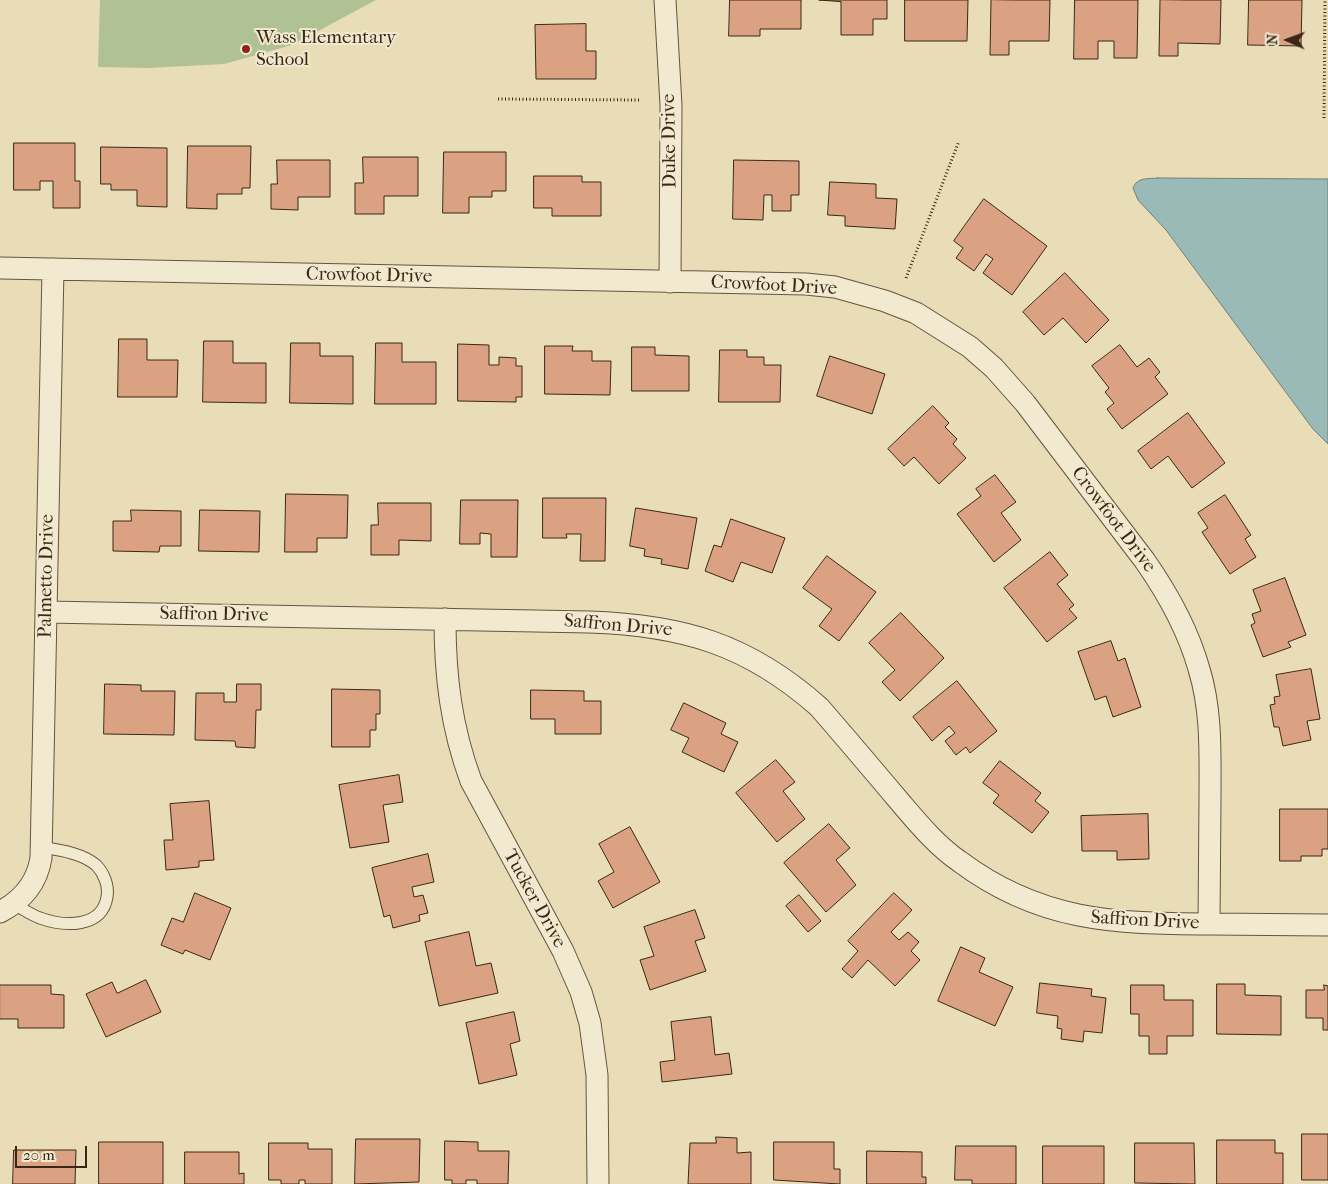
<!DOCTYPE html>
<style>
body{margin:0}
#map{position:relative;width:1328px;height:1184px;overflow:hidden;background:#e9ddb7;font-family:"IM FELL French Canon",serif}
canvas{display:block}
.north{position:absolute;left:1263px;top:15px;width:50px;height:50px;-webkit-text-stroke:4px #f1e9d0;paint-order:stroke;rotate:272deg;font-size:14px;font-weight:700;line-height:20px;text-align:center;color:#3b2715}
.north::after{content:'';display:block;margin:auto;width:18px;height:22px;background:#3b2715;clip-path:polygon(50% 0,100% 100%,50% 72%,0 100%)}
.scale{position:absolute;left:15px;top:1146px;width:72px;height:22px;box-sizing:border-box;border:2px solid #3b2715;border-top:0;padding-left:6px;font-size:15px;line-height:18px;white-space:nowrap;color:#3b2715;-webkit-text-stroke:4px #f1e9d0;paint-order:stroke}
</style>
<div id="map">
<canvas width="1328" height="1184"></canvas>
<div class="north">N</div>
<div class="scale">20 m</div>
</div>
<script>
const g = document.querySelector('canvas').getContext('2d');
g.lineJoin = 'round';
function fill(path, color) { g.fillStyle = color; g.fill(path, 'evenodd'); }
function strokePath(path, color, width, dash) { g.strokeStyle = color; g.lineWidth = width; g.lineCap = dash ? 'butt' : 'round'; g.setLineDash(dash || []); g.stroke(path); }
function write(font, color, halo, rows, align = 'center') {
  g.font = font + ' "IM FELL French Canon",serif'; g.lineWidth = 4; g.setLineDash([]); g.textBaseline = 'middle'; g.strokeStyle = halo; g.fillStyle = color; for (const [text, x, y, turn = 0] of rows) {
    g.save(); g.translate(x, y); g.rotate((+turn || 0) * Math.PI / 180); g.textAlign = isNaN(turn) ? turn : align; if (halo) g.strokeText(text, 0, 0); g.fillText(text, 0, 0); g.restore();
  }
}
fill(new Path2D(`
 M100,0H376L292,45L224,64L148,68L98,67Z`), '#b0c293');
const water = new Path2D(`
 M1158,178L1328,179V444L1313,429L1166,230L1138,200L1133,188C1137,177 1148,179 1158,178Z`);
fill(water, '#99bab6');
strokePath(water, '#737f76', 1);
const building = new Path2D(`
 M730,0H801V29H760V36H729Z
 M819,0H887V19H873V35H841V2Z
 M905,0H968L967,41H905Z
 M1015,0H1050L1049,41H1009V55H990L991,0Z
 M1075,0H1138L1137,58H1114V41H1098V59H1074Z
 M1188,0H1221L1220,44L1178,43V56H1159L1160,0Z
 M1249,0H1302L1301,46L1248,45Z
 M586,24V51H596V79H536L535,25Z
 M14,143H75V181H80V208H53V181H40V190H14Z
 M188,146H251L250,188H242V194H217V209L187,208Z
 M101,147L167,148V207L137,206V190H111V184H101Z
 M444,152H506V191H492V197H469V213H443Z
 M363,157H418V196H384V214H355V183H363Z
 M277,160H330V197H298V210L271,209V184H277Z
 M734,160L799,161V195H791V211H772V195H764L763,220L733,219Z
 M534,176H582V182H601V216H552V208H534Z
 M830,182L876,184V198L897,199L895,229L845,226V216L828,215Z
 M984,199L1047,246L1012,295L983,273L993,259L986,254L974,271L956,258L963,248L954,241Z
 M1065,273L1109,320L1086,343L1063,318L1044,335L1023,312Z
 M119,339H147V360H178L177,397H118Z
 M204,341H233V363H266V403L203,402Z
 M291,343H320V356H353V404L290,403Z
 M376,343H402V362H436V404H375Z
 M458,344L489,345V365H499V357L516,358V366H522V397H516V402L458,401Z
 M1120,345L1137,367L1149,358L1160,372L1155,377L1168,394L1122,429L1107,409L1114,403L1105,392L1109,388L1092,366Z
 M545,346H573L572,351H592V361H611L610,395L545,394Z
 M632,347H655V355L689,356V391H632Z
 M720,350H747V357H764V365H781L780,402H719Z
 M830,356L885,374L872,414L817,396Z
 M933,406L949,423L945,427L957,439L953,444L966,458L939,484L914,457L904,466L888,449Z
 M1188,413L1225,463L1192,488L1168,456L1151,469L1138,451Z
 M995,475L1016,502L1001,513L1021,540L994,562L957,514L981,496L976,489Z
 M286,494L348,495L347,538H317V552H285Z
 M1225,495L1251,535L1245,539L1256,557L1230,574L1202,532L1208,528L1198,513Z
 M543,498H606L605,561H580L581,534H566L567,538H543Z
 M461,500H518L517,557H491V534L480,533V544H460Z
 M378,503H431V541L399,540V555H371V525H378Z
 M636,508L697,518L688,569L661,564L662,559L644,556L645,549L630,546Z
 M131,510L181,511V546H160L159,552L113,551V521H131Z
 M200,510L260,511L259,552L199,551Z
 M731,519L785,538L772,573L741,562L733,582L705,571L714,545L721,547Z
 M1050,552L1068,575L1057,584L1074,605L1069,609L1077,618L1047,642L1004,588Z
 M827,556L876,592L839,641L819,626L832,609L803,588Z
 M1285,578L1306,635L1288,642L1291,647L1263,657L1251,625L1255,623L1252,614L1261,611L1253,590Z
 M901,613L944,658L900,701L882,682L895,670L869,643Z
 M1111,641L1118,661L1125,658L1141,707L1113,717L1106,696L1095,700L1078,652Z
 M1311,669L1320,719L1307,721L1311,740L1283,746L1279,727H1274L1270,705L1275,704L1274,697L1280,696L1276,675Z
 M957,681L997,731L970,753L966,747L956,755L945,741L955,733L949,726L932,741L913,717Z
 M105,684L141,685V691H175L174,735L104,734Z
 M237,684H261V710H256L255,748L236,747L235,741L195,740L196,693H224V702H236Z
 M332,689L380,690V714H376V730H370V747H332Z
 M531,690L584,691V701H601V734H555V719H531Z
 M684,703L726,723L721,734L738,742L724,772L682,752L689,738L671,730Z
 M776,760L795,782L783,791L805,819L777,842L736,793Z
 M1000,761L1041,793L1035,801L1049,812L1032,833L993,803L999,795L983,783Z
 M399,775L403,802L383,805L389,842L350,848L339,785Z
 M209,801L214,860L199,861V867L166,870L164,840H173L170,804Z
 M1280,809H1328V849H1322V856H1301V861H1280Z
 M1148,814L1149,859L1117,860V851H1082L1081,816Z
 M829,824L850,848L836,860L856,885L826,912L784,863Z
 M630,827L660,882L613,908L598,881L614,872L599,844Z
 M428,854L434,882L412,887L414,897L423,895L428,913L419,915L420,921L393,928L390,915L384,917L372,868Z
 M195,893L231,908L210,960L185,950L183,954L161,945L172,918L183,922Z
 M894,893L912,910L891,932L899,940L908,932L919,942L911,951L920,960L895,986L868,960L852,978L842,969L858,951L848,941Z
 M799,895L821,921L808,932L786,906Z
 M695,910L705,938L695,941L706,971L650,990L640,960L654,956L644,927Z
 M469,932L476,966L491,963L498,993L439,1006L425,942Z
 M961,947L985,958L979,972L1013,987L995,1026L938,1001Z
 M146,980L161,1012L106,1037L86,994L112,982L117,993Z
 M1040,983L1092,989L1091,996L1106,998L1102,1033L1084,1031L1083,1042L1061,1039L1062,1029L1057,1028L1058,1016L1037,1013Z
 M1217,984H1245V995L1281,996V1035L1217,1034Z
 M0,985H51V994L64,995V1028H18V1019H0Z
 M1131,985H1164V1000H1193V1036H1167V1054H1149V1036H1139V1014H1131Z
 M1324,985L1328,986V1030H1323V1018H1306V990H1324Z
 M514,1012L520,1041L510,1044L517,1075L479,1084L466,1023Z
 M711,1017L715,1055L729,1053L732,1074L662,1082L660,1062L675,1060L671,1022Z
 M1302,1134H1328V1180H1302Z
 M716,1137L737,1138V1153L751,1152V1184H688L690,1143H716Z
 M356,1139H420L419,1182L355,1184Z
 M1217,1140H1275V1153H1283V1184H1217Z
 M445,1141L478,1142V1151H509L508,1184H477V1180H466V1184H452V1180H445Z
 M99,1142H163V1184H99Z
 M774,1142H834V1169H840V1184L774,1180Z
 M269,1143H308V1149H332V1184H305V1180H299V1184H281V1180H269Z
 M1135,1143H1194L1195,1184L1135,1183Z
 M956,1146H1016V1184H972V1180H955Z
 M1043,1146H1104V1184H1043Z
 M14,1150H76L75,1184H13Z
 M867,1151L922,1152V1177H926V1184H867Z
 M185,1152H239V1174L244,1173V1184H185Z`);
fill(building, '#daa283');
strokePath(building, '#3b2715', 1);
const service = new Path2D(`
 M13,904C22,908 31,915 40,918C65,927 102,928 107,897C109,886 104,873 96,865C82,853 59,850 41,847`);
const minor = new Path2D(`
 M665,0L671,105L670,282
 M0,268L806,284L835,287L885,301L916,313L970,347L994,368L1025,403L1145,561C1168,594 1188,630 1199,669C1212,711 1210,755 1210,798C1210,840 1209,882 1209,924
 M46,612L589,622C682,625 748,644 819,707C846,738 873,770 900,802C918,823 936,845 959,861C1039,921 1114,924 1210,924C1250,924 1289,925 1328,925
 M445,619C445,676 451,727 471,781L563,951L581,992L590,1023L597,1075L598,1184
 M0,912C23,900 37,883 41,858L53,269`);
strokePath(service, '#66543e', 13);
strokePath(minor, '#66543e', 23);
strokePath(new Path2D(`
 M498,99L641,100
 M1324,118L1325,0
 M906,278L959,141`), '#3b2715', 3, [1, 2.5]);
strokePath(service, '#f1e9d0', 11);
strokePath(minor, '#f1e9d0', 21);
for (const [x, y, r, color] of [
 [246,49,5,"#8f2418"]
]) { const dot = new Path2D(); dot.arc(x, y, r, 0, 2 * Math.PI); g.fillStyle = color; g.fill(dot); strokePath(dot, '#f1e9d0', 2); }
write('19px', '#3b2715', '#f1e9d0', [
 ["Wass Elementary",256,38],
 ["School",256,60]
], 'left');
write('19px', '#3b2715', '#f1e9d0', [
 ["Duke Drive",670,141,-91],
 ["Crowfoot Drive",369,276,1],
 ["Crowfoot Drive",774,286,3],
 ["Crowfoot Drive",1113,520,53],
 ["Palmetto Drive",47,576,-89],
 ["Saffron Drive",214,615,1],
 ["Saffron Drive",618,626,5],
 ["Tucker Drive",534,899,61],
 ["Saffron Drive",1145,921,3]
]);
</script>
